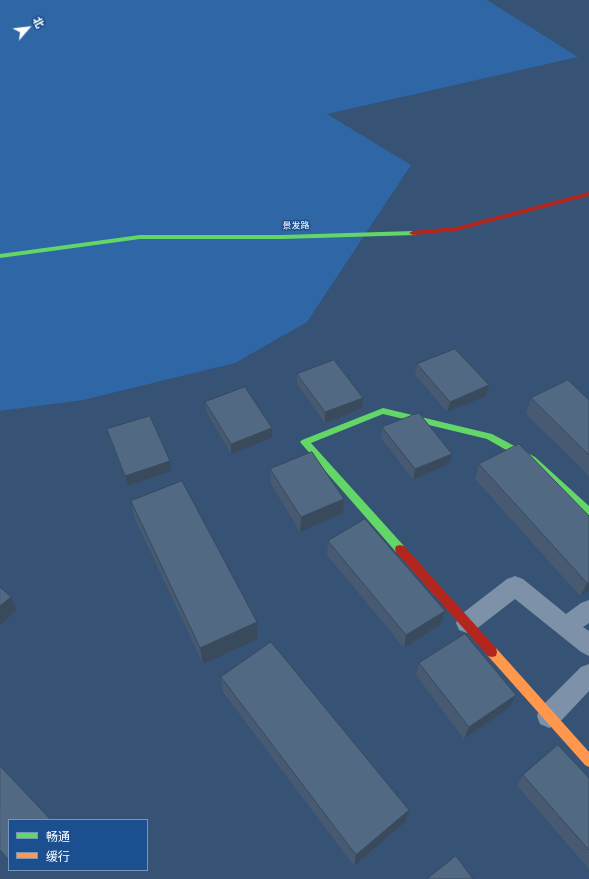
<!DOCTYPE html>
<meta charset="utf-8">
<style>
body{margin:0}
#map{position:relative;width:589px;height:879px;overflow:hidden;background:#365274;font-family:"PT Sans","Noto Sans SC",sans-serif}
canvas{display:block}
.legend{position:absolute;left:8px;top:819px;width:140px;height:52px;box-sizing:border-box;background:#1b4f8f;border:1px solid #7695bc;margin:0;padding:5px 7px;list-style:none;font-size:12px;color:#fff}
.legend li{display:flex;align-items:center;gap:8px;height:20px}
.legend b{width:20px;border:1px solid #7695bc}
.north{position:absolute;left:8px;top:8px;width:40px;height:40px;-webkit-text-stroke:3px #1b4f8f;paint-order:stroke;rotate:62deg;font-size:11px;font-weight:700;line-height:16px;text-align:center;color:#fff}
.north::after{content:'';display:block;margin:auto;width:14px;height:18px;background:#fff;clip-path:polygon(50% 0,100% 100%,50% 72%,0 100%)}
</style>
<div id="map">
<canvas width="589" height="879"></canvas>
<ul class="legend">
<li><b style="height:5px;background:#63d668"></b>畅通</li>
<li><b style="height:5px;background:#ff974d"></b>缓行</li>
</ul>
<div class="north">北</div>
</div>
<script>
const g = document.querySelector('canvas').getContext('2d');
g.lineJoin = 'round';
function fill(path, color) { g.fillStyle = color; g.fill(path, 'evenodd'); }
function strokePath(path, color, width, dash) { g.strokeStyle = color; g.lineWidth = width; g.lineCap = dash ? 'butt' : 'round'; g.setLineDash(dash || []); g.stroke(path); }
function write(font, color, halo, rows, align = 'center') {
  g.font = font + ' "PT Sans","Noto Sans SC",sans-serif'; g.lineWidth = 3; g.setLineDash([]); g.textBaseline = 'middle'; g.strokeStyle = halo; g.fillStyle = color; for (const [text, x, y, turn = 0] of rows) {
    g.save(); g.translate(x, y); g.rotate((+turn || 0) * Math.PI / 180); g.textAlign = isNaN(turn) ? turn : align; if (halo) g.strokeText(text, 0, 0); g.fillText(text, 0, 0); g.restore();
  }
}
fill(new Path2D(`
 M0,0H487L578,57L327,114L411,165L307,322L235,363L83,400L0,411Z`), '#2f66a5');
fill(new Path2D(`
 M515,576L523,579L566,614L581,603L589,600V623L583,627L589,631V656L581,652L515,599L475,630L467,633L459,630L456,623L459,616L507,579Z
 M589,664V691L558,724L549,728L540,724L537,716L540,708L581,667Z`), '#7d92a8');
fill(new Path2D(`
 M413,231L417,233L416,235L283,239H140L0,258V254L140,235H283Z
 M383,408L492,434L535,457L589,506V516L586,515L529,463L487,439L383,414L311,443L404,546L405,549L404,552L400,553L396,552L300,442L302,440Z`), '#63d668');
fill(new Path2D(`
 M492,647L496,648L589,752V767L585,765L488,656L487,652L488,648Z`), '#ff974d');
fill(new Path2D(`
 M589,192V196L456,231L413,235L409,233L413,231L456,227Z
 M400,545L404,546L496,648L497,652L496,656L492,657L488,656L396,552L395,549L396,546Z`), '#b3261e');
fill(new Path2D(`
 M417,364L489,385L486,396L447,412L415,375Z
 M297,374L363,398L362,408L325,423L297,384Z
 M531,398L589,400V476L526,414Z
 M205,402L272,428V438L231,454L207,413Z
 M382,427L449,464L413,480L381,438Z
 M107,429L171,471L128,486L110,439Z
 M479,464L589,516V591L580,596L475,479Z
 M270,469L343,513L300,532L271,484Z
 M131,501L257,622L258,639L203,664L135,519Z
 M328,541L445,611L441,624L404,648L327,555Z
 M419,663L510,707L464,739L416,675Z
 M221,677L405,822L354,866L223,692Z
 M523,775L589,778V869L517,786Z`), '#475a72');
fill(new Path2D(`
 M489,385L486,396L447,412L450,402Z
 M363,398L362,408L325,423V412Z
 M272,428V438L231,454V444Z
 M452,454L449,464L413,480L415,469Z
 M170,461L171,471L128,486L125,476Z
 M344,499L343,513L300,532L301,517Z
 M589,582V591L580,596L587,583Z
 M11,597L17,610L0,625V606Z
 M445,611L441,624L404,648L406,635Z
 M257,622L258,639L203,664L200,648Z
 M516,695L510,707L464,739L469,727Z
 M409,810L405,822L354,866L356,855Z
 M18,870H24L21,873Z`), '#394a5c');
const building = new Path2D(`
 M455,349L489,385L450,402L417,364Z
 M334,360L363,398L325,412L297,374Z
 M568,380L589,400V455L531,398Z
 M245,387L272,428L231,444L205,402Z
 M419,413L452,454L415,469L382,427Z
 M150,416L170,461L125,476L107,429Z
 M519,444L589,516V582L587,583L479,464Z
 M312,452L344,499L301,517L270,469Z
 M182,481L257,622L200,648L131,501Z
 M365,519L445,611L406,635L328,541Z
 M0,587L11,597L0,606Z
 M465,634L516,695L469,727L419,663Z
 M271,642L409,810L356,855L221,677Z
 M558,745L589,778V850L523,775Z
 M0,766L51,820H9V860L0,850Z
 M456,856L473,879H427Z`);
fill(building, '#526984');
strokePath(building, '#394a5c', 1);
write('9px', '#fff', '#1b4f8f', [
 ["景发路",296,226,-1]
]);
</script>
